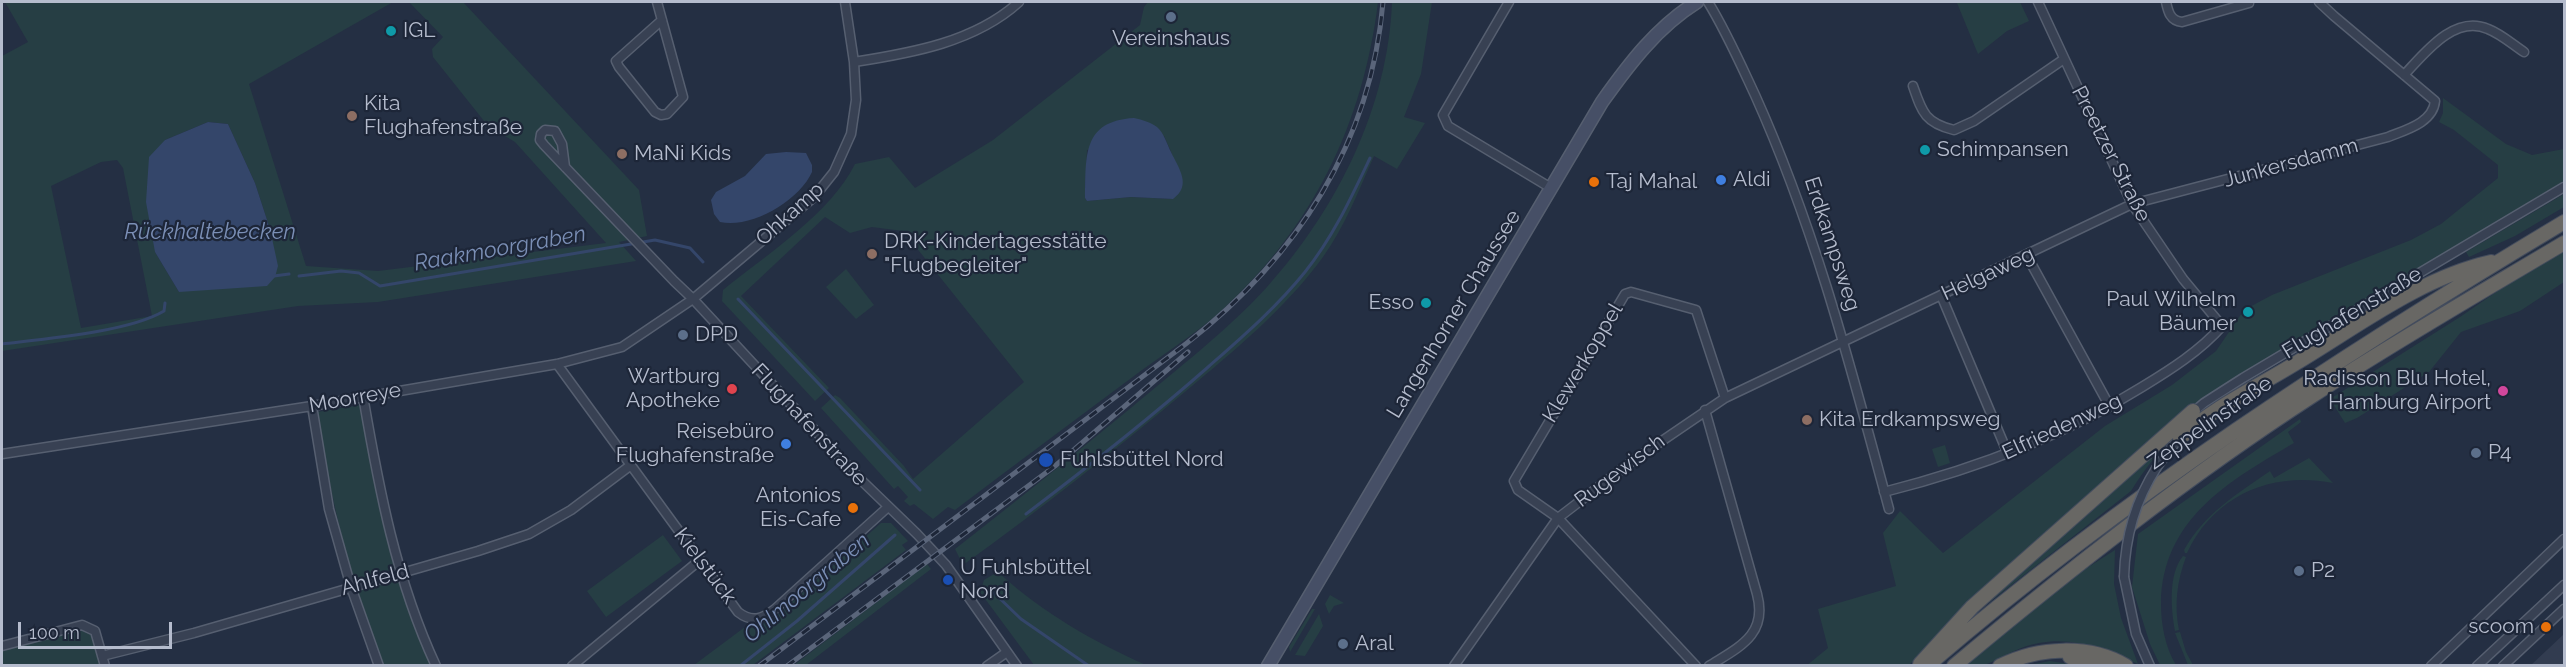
<!DOCTYPE html>
<meta charset="utf-8">
<style>
body{margin:0}
#map{position:relative;width:2566px;height:667px;overflow:hidden;background:#242f43;font-family:Raleway,sans-serif}
canvas{display:block}
.frame{position:absolute;inset:0;border:3px solid #b5bccd;pointer-events:none}
.scale{position:absolute;left:18px;top:622px;width:154px;height:27px;box-sizing:border-box;border:3px solid #b5bccd;border-top:0;padding-left:8px;font-size:18px;line-height:21px;white-space:nowrap;color:#b5bccd;-webkit-text-stroke:4px #1d2638;paint-order:stroke}
</style>
<div id="map">
<canvas width="2566" height="667"></canvas>
<div class="frame"></div>
<div class="scale">100 m</div>
</div>
<script>
const g = document.querySelector('canvas').getContext('2d');
g.lineJoin = 'round';
function fill(path, color) { g.fillStyle = color; g.fill(path, 'evenodd'); }
function strokePath(path, color, width, dash) { g.strokeStyle = color; g.lineWidth = width; g.lineCap = dash ? 'butt' : 'round'; g.setLineDash(dash || []); g.stroke(path); }
function write(font, color, halo, rows, align = 'center') {
  g.font = font + ' Raleway,sans-serif'; g.lineWidth = 4.5; g.setLineDash([]); g.textBaseline = 'middle'; g.strokeStyle = halo; g.fillStyle = color; for (const [text, x, y, turn = 0] of rows) {
    g.save(); g.translate(x, y); g.rotate((+turn || 0) * Math.PI / 180); g.textAlign = isNaN(turn) ? turn : align; if (halo) g.strokeText(text, 0, 0); g.fillText(text, 0, 0); g.restore();
  }
}
fill(new Path2D(`
 M2564,634V665H2531Z`), '#323c50');
fill(new Path2D(`
 M5,2H393L249,84L306,266L378,271L606,243L515,142L488,126L433,57L432,49L443,37L409,2H463L639,190L647,236L619,242L636,261L378,302L298,306L2,351V56L28,42ZM208,122L228,124L255,183L270,229L179,292L155,252L165,140ZM117,160L123,168L152,316L81,328L51,186L101,162Z
 M1148,2H1378C1363,124 1313,227 1221,311C1193,336 1160,356 1130,379C1072,422 1013,466 955,510L948,507L933,519L914,504L910,506L904,501L908,497L898,486L894,489L821,408L835,395L840,398L904,466L913,479L1024,382L903,231L872,227L850,233L825,217L741,296L829,388L815,401L722,301L723,290C766,255 831,213 855,164L889,157L915,188L993,140L1140,25L1144,7ZM1164,136L1172,154L1173,199L1131,197L1087,201L1085,198L1087,150Z
 M1392,2H1432L1421,74L1404,117L1425,123L1397,169L1374,156C1359,190 1345,226 1323,257C1286,308 1234,351 1186,391C1113,452 1041,509 963,565L955,549C1015,502 1074,455 1132,407C1176,370 1229,329 1267,287C1337,209 1388,107 1392,2Z
 M1962,2H2020L2029,21L2007,31L1978,54L1957,3Z
 M2443,98L2506,144L2532,155L2564,149V181L2188,409L1909,665L1806,666L1828,648L1818,609L1896,586L1883,533L1900,511L1943,553L2105,426L2172,385L2216,351L2244,310L2272,295L2411,240L2441,224L2498,178V165L2454,130L2439,122L2443,113Z
 M2564,194V207L2515,236L2469,257L2466,252Z
 M2564,250V282L2520,311L2461,332L2429,372L2357,418L2345,423L2330,399L2460,317L2515,279Z
 M846,269L874,305L856,319L826,287Z
 M360,405C376,494 395,583 431,665H384C350,583 331,500 317,412Z
 M2300,419L2301,422L2288,432L2294,443C2229,481 2162,519 2161,604C2161,624 2165,647 2176,665H2160L2150,644L2132,587L2138,534Z
 M2170,438C2156,456 2143,471 2131,491L1977,612L1975,610Z
 M1945,445L1950,463L1938,467L1932,449Z
 M2309,458L2333,483C2272,471 2214,495 2187,553H2185L2184,550C2204,514 2237,494 2270,471L2274,478Z
 M881,523H891L908,541L902,545L906,550L753,665H694L749,624L762,622L775,617Z
 M663,535L682,561L606,617L587,591Z
 M2115,550L2114,584L2121,618L2138,664C2106,650 2075,636 2039,643C2020,646 2004,657 1987,664C1981,667 1971,665 1964,666L2065,582Z
 M2183,556L2186,557C2177,581 2174,605 2179,630L2175,631C2171,609 2168,574 2183,556Z
 M927,564L931,569L806,665H794Z
 M994,574H1000C1045,614 1092,641 1146,665H1034L980,592L984,580Z
 M1330,595L1344,603L1334,606L1329,614L1325,604Z
 M1312,609H1315L1290,652L1289,647Z
 M1319,614L1323,626L1305,656L1295,655Z
 M85,628L90,632L100,665L2,666V651Z
 M2180,632L2186,652L2193,665H2188L2175,633Z
 M2050,661L2083,666H2024Z`), '#263e44');
fill(new Path2D(`
 M1134,118C1143,120 1150,122 1157,127C1164,133 1167,144 1171,152C1179,169 1192,185 1173,199L1131,197L1087,201L1085,198C1086,156 1082,121 1134,118Z
 M208,122L228,124L255,183L270,229L278,266L275,277L267,286L179,292L155,252L146,202L149,157L165,140Z
 M786,152L806,153L812,165V172C799,201 751,229 720,222L714,214L711,200L716,192L745,176L766,154Z`), '#34466a');
strokePath(new Path2D(`
 M274,276L289,274
 M299,276L341,271L359,273L380,286L655,240L690,248L703,262
 M738,299L920,490
 M2,344C44,339 129,332 164,311L165,303
 M1026,514C1088,467 1149,419 1207,368C1241,338 1276,308 1305,272C1333,237 1351,198 1370,158
 M990,589L1021,619L1089,666
 M740,666L797,621L895,535`), '#34466a', 3);
const minor = new Path2D(`
 M657,2L683,97L667,114L661,115L655,112L619,67L616,61L662,20
 M1509,2L1443,115L1448,126L1551,188
 M1708,2C1726,31 1740,63 1755,95C1815,228 1851,368 1889,509
 M2166,2C2168,11 2170,21 2182,22L2249,3
 M854,62C912,53 975,42 1019,2
 M2404,75C2424,54 2454,14 2488,29C2501,34 2512,44 2524,52
 M1913,86C1922,112 1925,123 1954,130L1974,121L2064,59
 M565,167L562,144L555,131L545,130L541,134L540,140L544,145L674,281L693,299L861,480L917,534L946,565L1017,666
 M2027,256L2110,407
 M1941,295L2008,454
 M557,364L738,612C752,623 762,619 775,609L888,507
 M363,396C379,489 396,580 436,666
 M312,406L329,509L351,587L379,666
 M1705,410L1757,594C1768,635 1739,647 1709,666
 M2191,414L2204,403L2243,378L2564,187
 M2,454L312,406L557,364L622,347L693,299L814,197L834,172L851,134L856,100L854,62L845,2
 M2157,467L2182,434
 M1884,492C1975,469 2062,437 2142,387C2170,370 2200,351 2222,326L2183,279L2132,204L2038,2
 M2124,577L2136,634L2150,666
 M2,646L82,625L95,631L105,666
 M102,656L194,633L478,551L529,534L571,510L631,465
 M572,666L700,560
 M987,666L1007,652
 M1454,666L1558,518L1631,462L1725,398L2132,204L2388,137C2405,130 2433,123 2435,101L2334,16L2319,2
 M1696,666L1558,518L1518,490L1514,481L1625,294L1631,292L1696,310L1725,398
 M2431,666L2564,539
 M2477,666L2564,585
 M2503,666L2564,609`);
const secondary = new Path2D(`
 M1268,666L1602,102C1629,64 1657,27 1697,2`);
const trunk = new Path2D(`
 M2180,438C2214,407 2257,387 2296,363C2358,326 2420,278 2491,262
 M2070,657L2100,666
 M1920,664L1972,607L2193,411
 M1927,666C2124,496 2342,355 2564,222
 M1954,666C2069,570 2187,477 2312,396C2394,342 2480,293 2564,243
 M2000,666C2038,647 2089,644 2126,666`);
strokePath(minor, '#565f70', 11);
strokePath(secondary, '#565f70', 15);
strokePath(trunk, '#434c5d', 16);
strokePath(minor, '#384153', 8);
strokePath(secondary, '#464f66', 12);
strokePath(trunk, '#686764', 14);
const rail = new Path2D(`
 M759,666L1187,343C1297,257 1371,143 1383,2
 M787,666L1055,466L1188,352`);
strokePath(rail, '#5a657a', 5);
strokePath(rail, '#1d2638', 3, [9]);
const minorBridge = new Path2D(`
 M2124,577C2125,536 2135,501 2157,467`);
strokePath(minorBridge, '#565f70', 11, []);
strokePath(minorBridge, '#384153', 8);
for (const [x, y, r, color] of [
 [1171,17,6,"#5c6f8a"],
 [391,31,6,"#0f9aa8"],
 [352,116,6,"#8d6e63"],
 [1925,150,6,"#0f9aa8"],
 [622,154,6,"#8d6e63"],
 [1721,180,6,"#3f7fe0"],
 [1594,182,6,"#e8710a"],
 [872,254,6,"#8d6e63"],
 [1426,303,6,"#0f9aa8"],
 [2248,312,6,"#0f9aa8"],
 [683,335,6,"#5c6f8a"],
 [732,389,6,"#e0444e"],
 [2503,391,6,"#d1479c"],
 [1807,420,6,"#8d6e63"],
 [786,444,6,"#3f7fe0"],
 [2476,453,6,"#5c6f8a"],
 [1046,460,8,"#1a4fb4"],
 [853,508,6,"#e8710a"],
 [2299,571,6,"#5c6f8a"],
 [948,580,6,"#1a4fb4"],
 [2546,627,6,"#e8710a"],
 [1343,644,6,"#5c6f8a"]
]) { const dot = new Path2D(); dot.arc(x, y, r, 0, 2 * Math.PI); g.fillStyle = color; g.fill(dot); strokePath(dot, '#1d2638', 2); }
write('21px', '#b5bccd', '#1d2638', [
 ["IGL",403,31],
 ["Vereinshaus",1171,39,"center"],
 ["Kita",364,104],
 ["Flughafenstraße",364,128],
 ["Schimpansen",1937,150],
 ["MaNi Kids",634,154],
 ["Aldi",1733,180],
 ["Taj Mahal",1606,182],
 ["DRK-Kindertagesstätte",884,242],
 ["\"Flugbegleiter\"",884,266],
 ["Paul Wilhelm",2236,300,"right"],
 ["Bäumer",2236,324,"right"],
 ["Esso",1414,303,"right"],
 ["DPD",695,335],
 ["Wartburg",720,377,"right"],
 ["Apotheke",720,401,"right"],
 ["Radisson Blu Hotel,",2491,379,"right"],
 ["Hamburg Airport",2491,403,"right"],
 ["Kita Erdkampsweg",1819,420],
 ["Reisebüro",774,432,"right"],
 ["Flughafenstraße",774,456,"right"],
 ["P4",2488,453],
 ["Fuhlsbüttel Nord",1060,460],
 ["Antonios",841,496,"right"],
 ["Eis-Cafe",841,520,"right"],
 ["U Fuhlsbüttel",960,568],
 ["Nord",960,592],
 ["P2",2311,571],
 ["scoom",2534,627,"right"],
 ["Aral",1355,644]
], 'left');
write('21px', '#b5bccd', '#1d2638', [
 ["Preetzer Straße",2111,154,63],
 ["Junkersdamm",2291,163,-15],
 ["Ohkamp",790,214,-42],
 ["Erdkampsweg",1832,244,72],
 ["Helgaweg",1988,274,-25],
 ["Flughafenstraße",2352,313,-31],
 ["Langenhorner Chaussee",1454,314,-59],
 ["Klewerkoppel",1583,363,-59],
 ["Moorreye",355,398,-10],
 ["Zeppelinstraße",2210,423,-35],
 ["Flughafenstraße",809,425,47],
 ["Elfriedenweg",2062,427,-25],
 ["Rugewisch",1620,471,-37],
 ["Kielstück",705,566,53],
 ["Ahlfeld",375,580,-15]
]);
write('italic 22px', '#7b8fb6', '#1d2638', [
 ["Rückhaltebecken",210,232],
 ["Raakmoorgraben",500,249,-10],
 ["Ohlmoorgraben",807,588,-40]
]);
</script>
